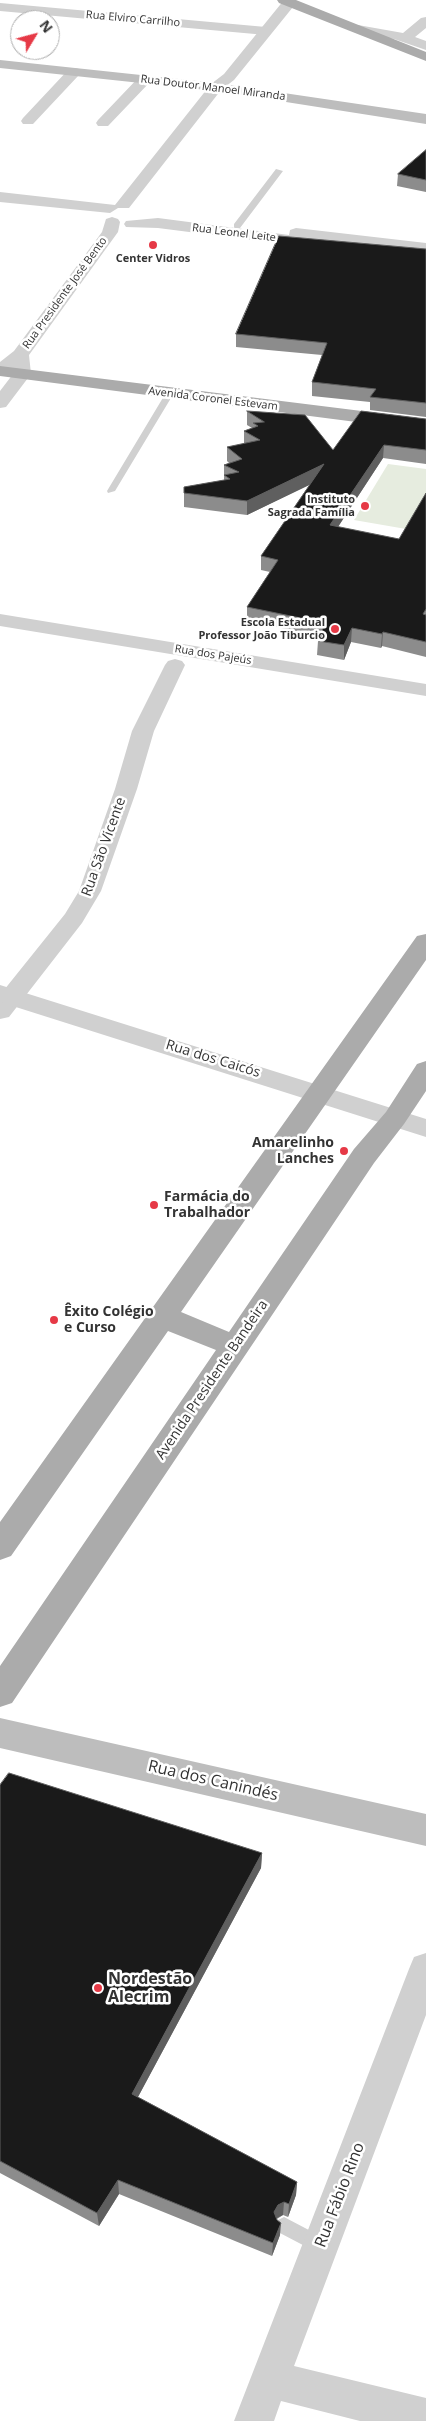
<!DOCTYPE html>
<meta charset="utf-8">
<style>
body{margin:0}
#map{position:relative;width:426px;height:2421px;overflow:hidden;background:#fff;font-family:"Open Sans",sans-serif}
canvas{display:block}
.north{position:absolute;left:10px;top:10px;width:50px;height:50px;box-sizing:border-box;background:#fff;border:1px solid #adadad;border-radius:50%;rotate:53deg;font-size:14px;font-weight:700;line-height:20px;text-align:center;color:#333}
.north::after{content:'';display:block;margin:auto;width:18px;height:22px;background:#e63946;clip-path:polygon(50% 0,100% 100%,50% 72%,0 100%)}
</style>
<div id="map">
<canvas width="426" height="2421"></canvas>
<div class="north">N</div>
</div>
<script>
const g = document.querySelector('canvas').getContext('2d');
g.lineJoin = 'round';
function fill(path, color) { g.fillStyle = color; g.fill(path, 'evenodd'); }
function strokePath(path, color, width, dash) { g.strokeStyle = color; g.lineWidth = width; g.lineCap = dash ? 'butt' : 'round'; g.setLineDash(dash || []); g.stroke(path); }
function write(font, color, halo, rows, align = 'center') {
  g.font = font + ' "Open Sans",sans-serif'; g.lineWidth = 5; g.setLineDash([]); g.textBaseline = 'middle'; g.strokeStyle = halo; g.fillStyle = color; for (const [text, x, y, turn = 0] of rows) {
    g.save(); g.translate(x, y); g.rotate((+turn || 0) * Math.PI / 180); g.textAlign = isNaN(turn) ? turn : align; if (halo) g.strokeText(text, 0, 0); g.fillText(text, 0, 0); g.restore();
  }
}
fill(new Path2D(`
 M388,464L426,469V494L406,529L354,520Z`), '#e6ecdf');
fill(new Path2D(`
 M276,169L283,171L240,228H234V224Z
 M167,391L174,393L115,491L108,493L107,491Z
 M284,2217L326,2239L329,2245L326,2251L320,2254L278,2232L275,2226L278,2220Z`), '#d0d0d0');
fill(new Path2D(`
 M0,3L266,27L273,31L266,35L0,11Z
 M426,17V28L415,37L426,41V50L394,39L358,33L351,29L358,25L403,33L421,18Z
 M74,68L79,69L81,72L79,75L33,124H23L21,121L23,118L69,69Z
 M145,75L150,76L152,79L150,82L108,126H98L96,123L98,120L140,76Z
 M0,614L426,684V696L0,626Z
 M175,659L182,661L185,665L154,731L137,789L101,891L82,923L9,1017L0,1019V995L65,914L79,891L115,789L132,731L165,665L168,661Z
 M426,1953V2015L294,2366L426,2398V2421H360L281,2401L274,2421H234L409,1969L414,1957Z`), '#d0d0d0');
fill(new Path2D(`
 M284,0H295L297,2L234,80L221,90L129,208H118L110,213L0,202V192L115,205L211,84L224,74Z
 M112,217L118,219L120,222L118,232L29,355L31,374L6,407L0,408V391L13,374V370L0,376V362L14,351L102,232L106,219Z
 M158,218L289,235L290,230L296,228L426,243V253L321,241L322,243L320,246L314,248L158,228L126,227L124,224L126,221Z
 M0,985L426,1119V1137L0,1002Z`), '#d0d0d0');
fill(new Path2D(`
 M0,60L216,83L426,114V124L216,91L0,68Z
 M0,1718L426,1814V1846L0,1748Z`), '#bdbdbd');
fill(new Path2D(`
 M277,0H296L426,52V61L279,3Z
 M0,366L426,419V431L0,376Z
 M426,934V960L181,1312L229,1332L354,1149L386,1112L417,1064L426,1061V1091L404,1124L374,1163L12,1703L0,1707V1666L216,1350L168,1331L11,1556L0,1560V1522L417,936Z`), '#ababab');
fill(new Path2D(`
 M426,150V192L397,186L398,174Z
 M426,249V417L370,410V402L312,396V382L322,355L236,347V334Z
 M247,411L333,450L426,419V464L383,458L338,527L399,539L426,493V657L382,646L381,648L351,642L344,660L317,655L318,641L320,636L247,621V607L270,572L261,570V556L310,484L247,515L184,507V487L224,480V465L229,463L227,461V447L244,444V431L252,428L247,425Z
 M0,1785L262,1853L261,1868L138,2097L297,2182L296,2195L288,2217L283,2215L277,2219L280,2235L272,2256L119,2194L99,2226L0,2173Z`), '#8c8c8c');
fill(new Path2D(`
 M384,445L383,458L330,539V525Z
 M324,464V478L247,515V501Z
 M352,628L351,642L344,660V645Z
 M383,632L382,646L381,648L382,634Z
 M262,1853L261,1868L132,2108V2094Z
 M118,2180L119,2194L99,2226L97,2213Z
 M297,2182L296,2195L288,2217L289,2204Z
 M284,2202L283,2215L277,2218L273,2225L274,2212L278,2205Z
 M281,2223L280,2235L272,2256L273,2243Z`), '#5f5f5f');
const building = new Path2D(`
 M426,150V180L398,174Z
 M279,236L426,249V403L370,397L376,389L312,382L327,343L236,334Z
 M247,411L305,415L333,450L361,411L426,419V450L384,445L330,525L399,539L426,493V609L423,614L426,615V642L383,632L382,634L352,628L344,645L318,641L325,623L247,607L278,560L261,556L324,464L247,501L184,493V487L230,479L224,475L239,472L224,465L242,459L227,447L260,440L244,431L258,426L253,423L264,422Z
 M9,1773L262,1853L132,2094L297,2182L289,2204L284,2202L278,2205L274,2212L277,2220L281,2223L273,2243L118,2180L97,2213L0,2161V1785Z`);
fill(building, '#1a1a1a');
strokePath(building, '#5f5f5f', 1);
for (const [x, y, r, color] of [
 [153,245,5,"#e63946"],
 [365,506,5,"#e63946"],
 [335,629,5,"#e63946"],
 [344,1151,5,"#e63946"],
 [154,1205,5,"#e63946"],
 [54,1320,5,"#e63946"],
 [98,1988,5,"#e63946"]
]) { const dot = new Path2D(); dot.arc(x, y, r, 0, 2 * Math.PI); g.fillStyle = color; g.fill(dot); strokePath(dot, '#fff', 2); }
write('11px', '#333', '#fff', [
 ["Rua Elviro Carrilho",133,19,5],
 ["Rua Doutor Manoel Miranda",213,88,7],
 ["Rua Leonel Leite",234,233,7],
 ["Rua Presidente José Bento",65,293,-54],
 ["Avenida Coronel Estevam",213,399,7],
 ["Rua dos Pajeús",213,655,9]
]);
write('bold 11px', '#333', '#fff', [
 ["Center Vidros",153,259,"center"],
 ["Instituto",355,500],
 ["Sagrada Família",355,513],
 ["Escola Estadual",325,623],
 ["Professor João Tiburcio",325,636]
], 'right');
write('14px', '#333', '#fff', [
 ["Rua São Vicente",104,847,-70],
 ["Rua dos Caicós",213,1059,17],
 ["Avenida Presidente Bandeira",212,1380,-56]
]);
write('bold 14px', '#333', '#fff', [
 ["Amarelinho",334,1143,"right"],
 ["Lanches",334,1159,"right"],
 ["Farmácia do",164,1197],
 ["Trabalhador",164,1213],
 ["Êxito Colégio",64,1312],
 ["e Curso",64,1328]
], 'left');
write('16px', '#333', '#fff', [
 ["Rua dos Canindés",213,1781,13],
 ["Rua Fábio Rino",340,2195,-69]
]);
write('bold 16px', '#333', '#fff', [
 ["Nordestão",108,1979],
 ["Alecrim",108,1997]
], 'left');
</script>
